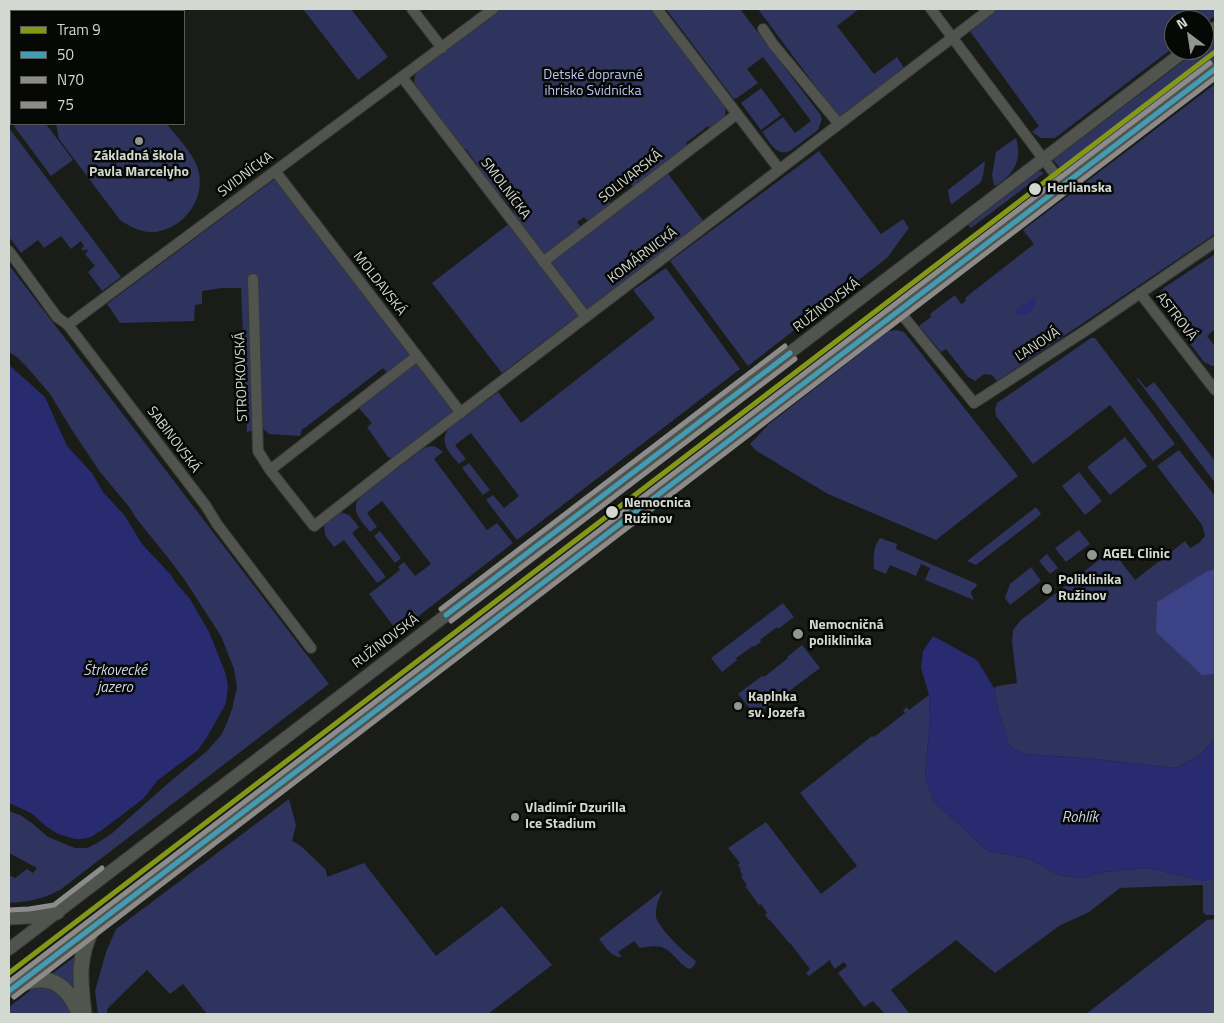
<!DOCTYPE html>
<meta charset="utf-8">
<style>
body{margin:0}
#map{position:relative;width:1224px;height:1023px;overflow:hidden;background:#191c17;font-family:"Titillium Web",sans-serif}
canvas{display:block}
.frame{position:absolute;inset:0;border:10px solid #d3d8d0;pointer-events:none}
.legend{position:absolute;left:10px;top:10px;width:175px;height:115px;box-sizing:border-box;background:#060805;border:1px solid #585b56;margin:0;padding:6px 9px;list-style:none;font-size:15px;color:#d3d8d0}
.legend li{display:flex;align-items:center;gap:10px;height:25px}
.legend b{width:25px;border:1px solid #585b56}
.north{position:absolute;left:1164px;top:10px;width:50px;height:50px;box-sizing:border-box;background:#060805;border:1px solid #585b56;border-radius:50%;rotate:329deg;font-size:14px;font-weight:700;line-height:20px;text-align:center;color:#d3d8d0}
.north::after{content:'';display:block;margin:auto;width:18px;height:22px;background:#92968f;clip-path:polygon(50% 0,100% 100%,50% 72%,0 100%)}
</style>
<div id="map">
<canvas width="1224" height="1023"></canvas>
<div class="frame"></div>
<ul class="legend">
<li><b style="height:6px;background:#849717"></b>Tram 9</li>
<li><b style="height:6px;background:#439cb4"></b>50</li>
<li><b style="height:6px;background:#8d8b89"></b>N70</li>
<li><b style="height:6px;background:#8c8c8c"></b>75</li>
</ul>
<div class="north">N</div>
</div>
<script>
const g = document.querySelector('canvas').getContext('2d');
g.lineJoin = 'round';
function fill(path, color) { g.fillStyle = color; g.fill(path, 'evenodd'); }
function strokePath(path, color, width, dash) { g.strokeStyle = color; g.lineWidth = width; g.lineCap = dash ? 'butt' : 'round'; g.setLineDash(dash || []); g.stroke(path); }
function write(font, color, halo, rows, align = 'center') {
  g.font = font + ' "Titillium Web",sans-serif'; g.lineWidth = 5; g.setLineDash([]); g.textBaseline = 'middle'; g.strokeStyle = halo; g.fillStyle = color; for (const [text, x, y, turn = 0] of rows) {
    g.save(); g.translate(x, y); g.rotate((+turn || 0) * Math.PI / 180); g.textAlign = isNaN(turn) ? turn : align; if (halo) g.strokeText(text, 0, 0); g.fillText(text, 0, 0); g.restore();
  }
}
fill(new Path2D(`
 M9,9H104L101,11H11V78L9,80Z
 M303,9H351L388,57L358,80Z
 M500,9H652L723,102C730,117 722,121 712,130L708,126L686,143L689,148L635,189L631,184L609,201L612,206L589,223L584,217L577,222L582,229L550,253H543L537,249L512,216L515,213L501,194L498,196L477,169L479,167L466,149L462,151L414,84L415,75L418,71Z
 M666,9H702L704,11L707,9H740L820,114L822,119L818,130L790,151C776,157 770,142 762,132L783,117L795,133L811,121L763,57L747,69L758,83L737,98L734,99Z
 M758,9H859L837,26L874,74L897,57L904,68L839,118Z
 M997,9H1215V16L1204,24V20H1174V47L1055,138H1041L1032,132L1039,126L969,30Z
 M1215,36V61L1066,175L1053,160L1198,50H1204V45Z
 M1215,84V234L997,381L992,375L984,374L975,381L968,377L946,349L941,352L919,326L931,317L930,314L955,295L961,304L965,302L966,297L1034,244L1023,230Z
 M761,88L781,115L761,130L741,103Z
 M17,124H46L73,160L51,176L14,126Z
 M56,124H167C177,137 193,153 198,169C206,196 187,225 160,231C147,235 131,228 120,220L59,139Z
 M9,128L121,277L102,291L88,272L95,266L85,254L88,251L86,249L84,251L81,249L84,246L81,241L71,249L61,236L44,248L38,240L21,253L9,237Z
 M1016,138C1022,160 1015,173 996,186L994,185L992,175L996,152Z
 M819,151L881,234L903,219L909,228L887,258L748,366L670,261Z
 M985,161C984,168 984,178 980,183L952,204L950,202L948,190Z
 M666,171L704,222L585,312L546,262Z
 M1040,171L1044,173L971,228L968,225L1036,173Z
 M276,178L414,355L389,375L383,368L306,427L302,429L300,436L269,434L262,428L247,432L241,288H222L202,291V304L195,305L194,321L120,323L107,304Z
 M510,223L579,315L502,373L432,283Z
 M1215,254V329L1207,336L1215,346V366H1212L1204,362L1162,307L1159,301V294L1165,287Z
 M9,265L329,684L60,890C44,899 27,902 9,903V875L15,878L27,869L33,873L37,868L9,853V811L20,815L32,823L48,837L75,848H87L97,843L110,835L165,786L208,750L222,734L228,720L232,709L237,687L234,669L221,636L184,579L169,559L136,518L130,508L100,472L72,430L50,394L26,366L17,357L9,352Z
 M666,268L740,369L517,540L486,500L493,495L504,508L519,496L471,433L455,445L466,459L459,464C450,453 438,443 449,428L498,392L521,423L655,318L633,290Z
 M897,330L904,332L909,338L1018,476L936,540L828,494L755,450L750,444L769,424L889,331Z
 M1091,338H1095L1175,444L1153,461L1110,405L1033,464L996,416L995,410L997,403Z
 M416,360L457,413L397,459L388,457L367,427L372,423L357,406Z
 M1138,378L1146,388L1154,382L1215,461V483L1137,379Z
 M1125,437L1147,466L1110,495L1087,467Z
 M433,446L436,447L443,452L434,459L487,530L497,523L513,543L398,632L369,594L400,570L398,567L404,562L415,576L431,564L382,501L367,513L377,527L370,532C361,520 348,509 362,495L423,449L427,447Z
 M1179,450L1215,496V738L1201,754L1176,768L1095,759L1025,754L1009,746L999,712L994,688L998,686L1017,683L1012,642L1013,630L1021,620L1112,550L1135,580L1185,541L1190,548L1199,543L1205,536L1202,525L1157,466Z
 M469,463L490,490L483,495L462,468Z
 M1079,472L1102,501L1085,515L1062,486Z
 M1036,507L1041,514L1033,521L976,565L967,561Z
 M340,512L349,515L359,527L352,533L386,577L377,583L344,540L334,547L325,535L324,526L330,517Z
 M1079,530L1090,544L1066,562L1055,548Z
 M380,531L401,558L395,563L374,536Z
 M880,538L897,544L896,549L977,584L976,587L971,591V594L974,600L925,580L930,568L921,564L916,576L890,565L886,574L874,569C873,557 873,547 880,538Z
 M1047,554L1058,568L1050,574L1039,561Z
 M1031,567L1041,581L1010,605L1005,598L1010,584Z
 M783,603L794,617L778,629L777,627L760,640L761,642L754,647L753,646L736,658L737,660L722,672L711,658Z
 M802,645L820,668L756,716L738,694L762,676L764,677L788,658L787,657Z
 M929,695L930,720L925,777L933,801L988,851L1029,859L1059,875L1084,878L1104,872L1148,868L1204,881L1215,878V915H1206L1203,912V885L1120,888L1089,912L1059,926L995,973L956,940L891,990L910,1014H885L873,1001L864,1007L838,973L847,966L844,962L835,969L830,962L831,961L830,960L809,976L806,973L810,969L790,943H789L770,920H769L765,915L767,913L761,904L759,905L745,886L747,885L741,877L743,876L740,871L741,870L738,865L740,863L728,848L766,822L821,894L857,866L800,793L872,736L874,737L905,713L903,710L907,707L909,710Z
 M289,799L296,825L292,841L301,846L326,870L327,877L364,863L436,956L502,906L552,965L488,1014H207L183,984L170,994L147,970L109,1007L107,1010V1014H98L95,991L106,952L116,929Z
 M663,890C659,898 655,907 656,917C659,929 685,953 696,961L694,966L690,969C684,967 681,963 677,959C664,944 658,945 640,948L634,941L618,952L622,957C611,958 605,946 599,939Z
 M1215,919V1014H1086L1207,920Z
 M78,954L81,1014H9V1007Z`), '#2e345e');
fill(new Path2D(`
 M1215,569V674L1202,675L1156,632L1157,602L1206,572Z`), '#3b4285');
fill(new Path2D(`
 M1036,296C1038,310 1026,321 1014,311Z
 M9,365L45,397L67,446L92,473L103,492L125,516L142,544L171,575L176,583L190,599L209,632L225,672L228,685L226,703L223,709L207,737L198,750L158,780L143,799L102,830L91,837L83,839H75L58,834L47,827L31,813L9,803Z
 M933,636L977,660L994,688L999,712L1009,746L1025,754L1095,759L1176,768L1201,754L1215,738V878L1204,881L1148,868L1104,872L1085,878L1059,875L1029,859L988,851L933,801L925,777L930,720L929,695L921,668L923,651Z`), '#282b70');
const minor = new Path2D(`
 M412,9L442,48
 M657,9L779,169
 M931,9L1063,185
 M763,29L773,44L839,124
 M402,77L586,317
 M275,171L461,413
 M9,251L57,317L68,325L206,506L217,524L311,648
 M543,262L737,114
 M253,279L258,451L270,470L314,526L397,461L990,9
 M1140,293L1215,390
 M899,311L974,403L1091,327L1215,242
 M68,325L493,9
 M270,470L417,356`);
const tertiary = new Path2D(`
 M118,11L122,9
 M1204,36L1215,28
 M9,95L11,93
 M9,949L1186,50
 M9,991L1215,69`);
const primary = new Path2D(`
 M9,917L30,916L57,912
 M17,984C26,983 35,979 44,980C62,981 74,999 79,1014
 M84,1014C80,980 77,957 94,925`);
strokePath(minor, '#353834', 12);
strokePath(tertiary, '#353834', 14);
strokePath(primary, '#353834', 17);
strokePath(minor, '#50534e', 10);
strokePath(tertiary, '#50534e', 12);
strokePath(primary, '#50564d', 15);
strokePath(new Path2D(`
 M446,615L790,353
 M9,991L1215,69`), '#439cb4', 5);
strokePath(new Path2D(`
 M451,621L795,359
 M14,997L1215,78`), '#8d8b89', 5);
strokePath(new Path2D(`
 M441,609L785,346
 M9,910L29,909L54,905L102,868
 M9,982L1210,63`), '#8c8c8c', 5);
strokePath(new Path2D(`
 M9,973L1215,52`), '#849717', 5);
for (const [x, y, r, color] of [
 [139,141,5,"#92968f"],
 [1035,189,7,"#d3d8d0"],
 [612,512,7,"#d3d8d0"],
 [1092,555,6,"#92968f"],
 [1047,589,6,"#92968f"],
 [798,634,6,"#92968f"],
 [738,706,5,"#92968f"],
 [515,817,5,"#92968f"]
]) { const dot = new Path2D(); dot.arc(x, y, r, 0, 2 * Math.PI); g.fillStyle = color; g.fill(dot); strokePath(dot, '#060805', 2); }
write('14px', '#bbc4f0', '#060805', [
 ["Detské dopravné",593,76],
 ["ihrisko Svidnícka",593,92]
]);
write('bold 14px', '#d3d8d0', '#060805', [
 ["Základná škola",139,157,"center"],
 ["Pavla Marcelyho",139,173,"center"],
 ["AGEL Clinic",1103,555],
 ["Poliklinika",1058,581],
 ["Ružinov",1058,597],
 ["Nemocničná",809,626],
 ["poliklinika",809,642],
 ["Kaplnka",748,698],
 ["sv. Jozefa",748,714],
 ["Vladimír Dzurilla",525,809],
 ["Ice Stadium",525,825]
], 'left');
write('14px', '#d3d8d0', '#060805', [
 ["SVIDNÍCKA",246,175,-37],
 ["SOLIVARSKÁ",631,177,-38],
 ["SMOLNÍCKA",505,189,53],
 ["KOMÁRNICKÁ",643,256,-37],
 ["MOLDAVSKÁ",379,284,52],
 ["RUŽINOVSKÁ",827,306,-37],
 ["ASTROVÁ",1176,317,52],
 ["ĽANOVÁ",1038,345,-33],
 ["STROPKOVSKÁ",242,377,-92],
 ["SABINOVSKÁ",173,440,53],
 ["RUŽINOVSKÁ",386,642,-37]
]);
write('bold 14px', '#d3d8d0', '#060805', [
 ["Herlianska",1047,189],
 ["Nemocnica",624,504],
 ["Ružinov",624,520]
], 'left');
write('italic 15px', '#cfd4eb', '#060805', [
 ["Štrkovecké",115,671],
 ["jazero",115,688],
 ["Rohlík",1080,818]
]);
</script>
